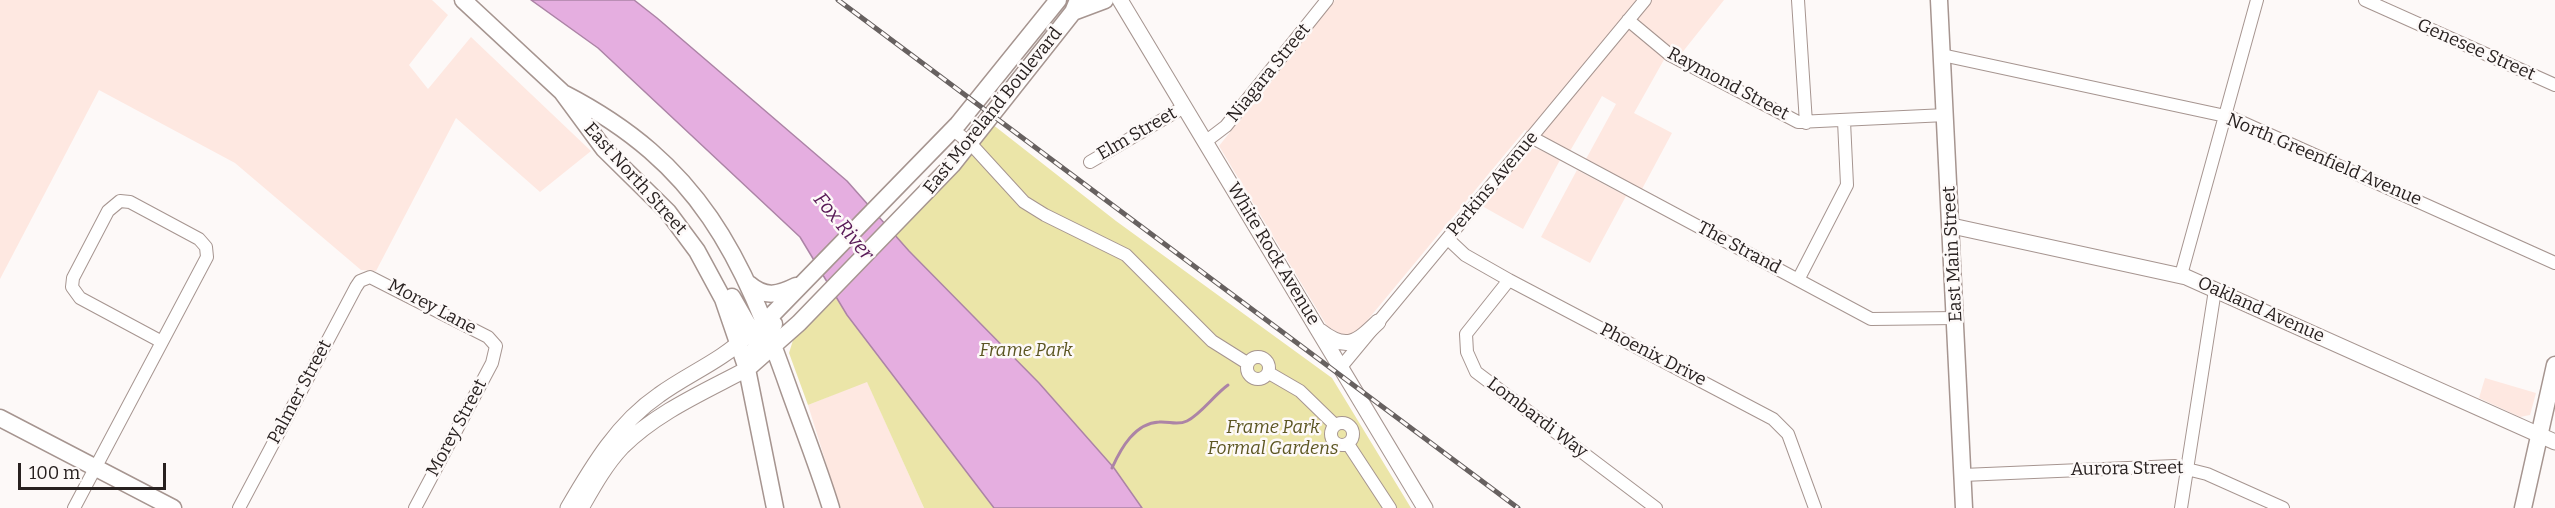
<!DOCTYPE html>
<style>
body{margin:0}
#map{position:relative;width:2555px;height:508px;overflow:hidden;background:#fdf9f8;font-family:Bitter,serif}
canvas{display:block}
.scale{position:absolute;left:18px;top:463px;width:148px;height:27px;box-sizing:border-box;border:3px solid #282120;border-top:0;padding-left:8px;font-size:18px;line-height:21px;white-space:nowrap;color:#282120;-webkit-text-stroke:4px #fdf9f8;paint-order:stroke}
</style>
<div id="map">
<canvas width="2555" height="508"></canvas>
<div class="scale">100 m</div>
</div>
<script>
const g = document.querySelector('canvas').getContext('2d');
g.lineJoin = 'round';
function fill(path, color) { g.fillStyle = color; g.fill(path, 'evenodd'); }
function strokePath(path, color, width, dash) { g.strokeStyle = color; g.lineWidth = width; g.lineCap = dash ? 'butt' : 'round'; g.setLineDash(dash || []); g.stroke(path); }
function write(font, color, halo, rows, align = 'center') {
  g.font = font + ' Bitter,serif'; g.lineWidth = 5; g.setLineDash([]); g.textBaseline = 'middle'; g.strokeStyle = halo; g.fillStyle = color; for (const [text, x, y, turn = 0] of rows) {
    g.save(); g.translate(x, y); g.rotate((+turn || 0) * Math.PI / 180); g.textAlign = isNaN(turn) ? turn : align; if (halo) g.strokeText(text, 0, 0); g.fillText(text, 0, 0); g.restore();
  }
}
fill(new Path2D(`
 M0,0H432L448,15L409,65L428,89L471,37L591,151L540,192L456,118L376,271L361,270L235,163L99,90L0,279Z
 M1335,0H1724L1681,54L1670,49L1634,113L1672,133L1642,189L1586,159L1616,104L1602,96L1570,151L1525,130L1356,334L1346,337L1327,326L1219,146Z
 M1531,148L1540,150L1560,160L1523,229L1482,206Z
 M1577,170L1626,196L1590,263L1541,237Z
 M2485,378L2536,393L2530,415L2520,417L2479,398Z
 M867,381L924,508H840L808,405Z`), '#fee8e1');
fill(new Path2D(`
 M992,124L1116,221L1332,378L1411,508H924L867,382L808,405L789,353L794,337Z`), '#ebe5a8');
const water = new Path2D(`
 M531,0H634L657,18L847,181L909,251L1039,383L1114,468L1142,508H994L847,315L800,237L598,48Z`);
fill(water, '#e5aee0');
strokePath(water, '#ac84a6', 1.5);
strokePath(new Path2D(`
 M1112,468C1121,448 1135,423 1159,422C1169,421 1177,426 1187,421C1201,414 1214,395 1228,385`), '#ac84a6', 3);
const minor = new Path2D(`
 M1798,0L1806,123
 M2365,0L2555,85
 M1628,20L1670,55L1798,122L1946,115
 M1942,55L2230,117L2555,263
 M952,129L970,143L1024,202L1045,215L1126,255L1212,341L1247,363
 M1531,137L1871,319L1957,318
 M1205,142L1226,126L1327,0
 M1090,162L1184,107
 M120,201L130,202L199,239L206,247L207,257L162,342L80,298L72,287L73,278L108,211Z
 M1448,239L1465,255L1509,280L1773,419L1788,434L1815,508
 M2181,275L2257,0
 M1509,280L1466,334L1467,352L1476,372L1656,508
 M1798,280L1847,185L1844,121
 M1247 368a11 11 0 1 1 22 0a11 11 0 1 1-22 0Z
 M1341,367L1645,0
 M1269,373L1300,391L1335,425
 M1331 434a11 11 0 1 1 22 0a11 11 0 1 1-22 0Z
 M1348,444L1390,508
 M1963,475L2175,466L2207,474L2283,508
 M74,508L162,342
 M239,508L356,287L360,281L370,277L488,337L496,346L492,363L415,508
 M2181,508L2215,290`);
const tertiary = new Path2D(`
 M1120,0L1425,508
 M1952,226L2186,277L2555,442
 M1320,331C1347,352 1357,342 1378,322
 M568,508C593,465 618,423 659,395C688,374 721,361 747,336
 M581,508C593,487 605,465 622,447C657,412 704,392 747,369`);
const secondary = new Path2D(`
 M463,0L562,92L604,149L668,212L697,251L723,299L747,369L775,508
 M1939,0L1964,508
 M1073,12L1105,0
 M565,94C700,164 742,255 790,392C804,431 819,469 831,508
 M749,284C765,298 778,295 796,286
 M732,297L752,332L768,345
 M766,321L958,124L1058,0
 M747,368L759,340L774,324
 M747,369L799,323L952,165L1073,12L1078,0
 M0,418L173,508
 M2523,508L2555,365`);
strokePath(minor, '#a69590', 14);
strokePath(tertiary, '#a69590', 17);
strokePath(secondary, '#a69590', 19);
strokePath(minor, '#fff', 12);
strokePath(tertiary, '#fff', 15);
strokePath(secondary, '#fff', 16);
const rail = new Path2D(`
 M838,0L1518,508`);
strokePath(rail, '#676160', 5);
strokePath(rail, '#fdf9f8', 3, [9]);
write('18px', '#282120', '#fdf9f8', [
 ["Genesee Street",2476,50,24],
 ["Niagara Street",1269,73,-51],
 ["Raymond Street",1728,84,28],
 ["East Moreland Boulevard",993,111,-51],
 ["Elm Street",1137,134,-30],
 ["North Greenfield Avenue",2324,160,23],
 ["East North Street",635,179,48],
 ["Perkins Avenue",1493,184,-50],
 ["The Strand",1739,248,28],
 ["White Rock Avenue",1273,254,59],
 ["East Main Street",1953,254,-93],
 ["Morey Lane",432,307,28],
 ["Oakland Avenue",2261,310,24],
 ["Phoenix Drive",1653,355,27],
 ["Palmer Street",300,392,-62],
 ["Lombardi Way",1537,418,37],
 ["Morey Street",457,428,-62],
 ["Aurora Street",2127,469,-1]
]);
write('italic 18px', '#5b5521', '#fdf9f8', [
 ["Frame Park",1026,351],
 ["Frame Park",1273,428],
 ["Formal Gardens",1273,449]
]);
write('italic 20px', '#571855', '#fdf9f8', [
 ["Fox River",843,227,50]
]);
</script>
